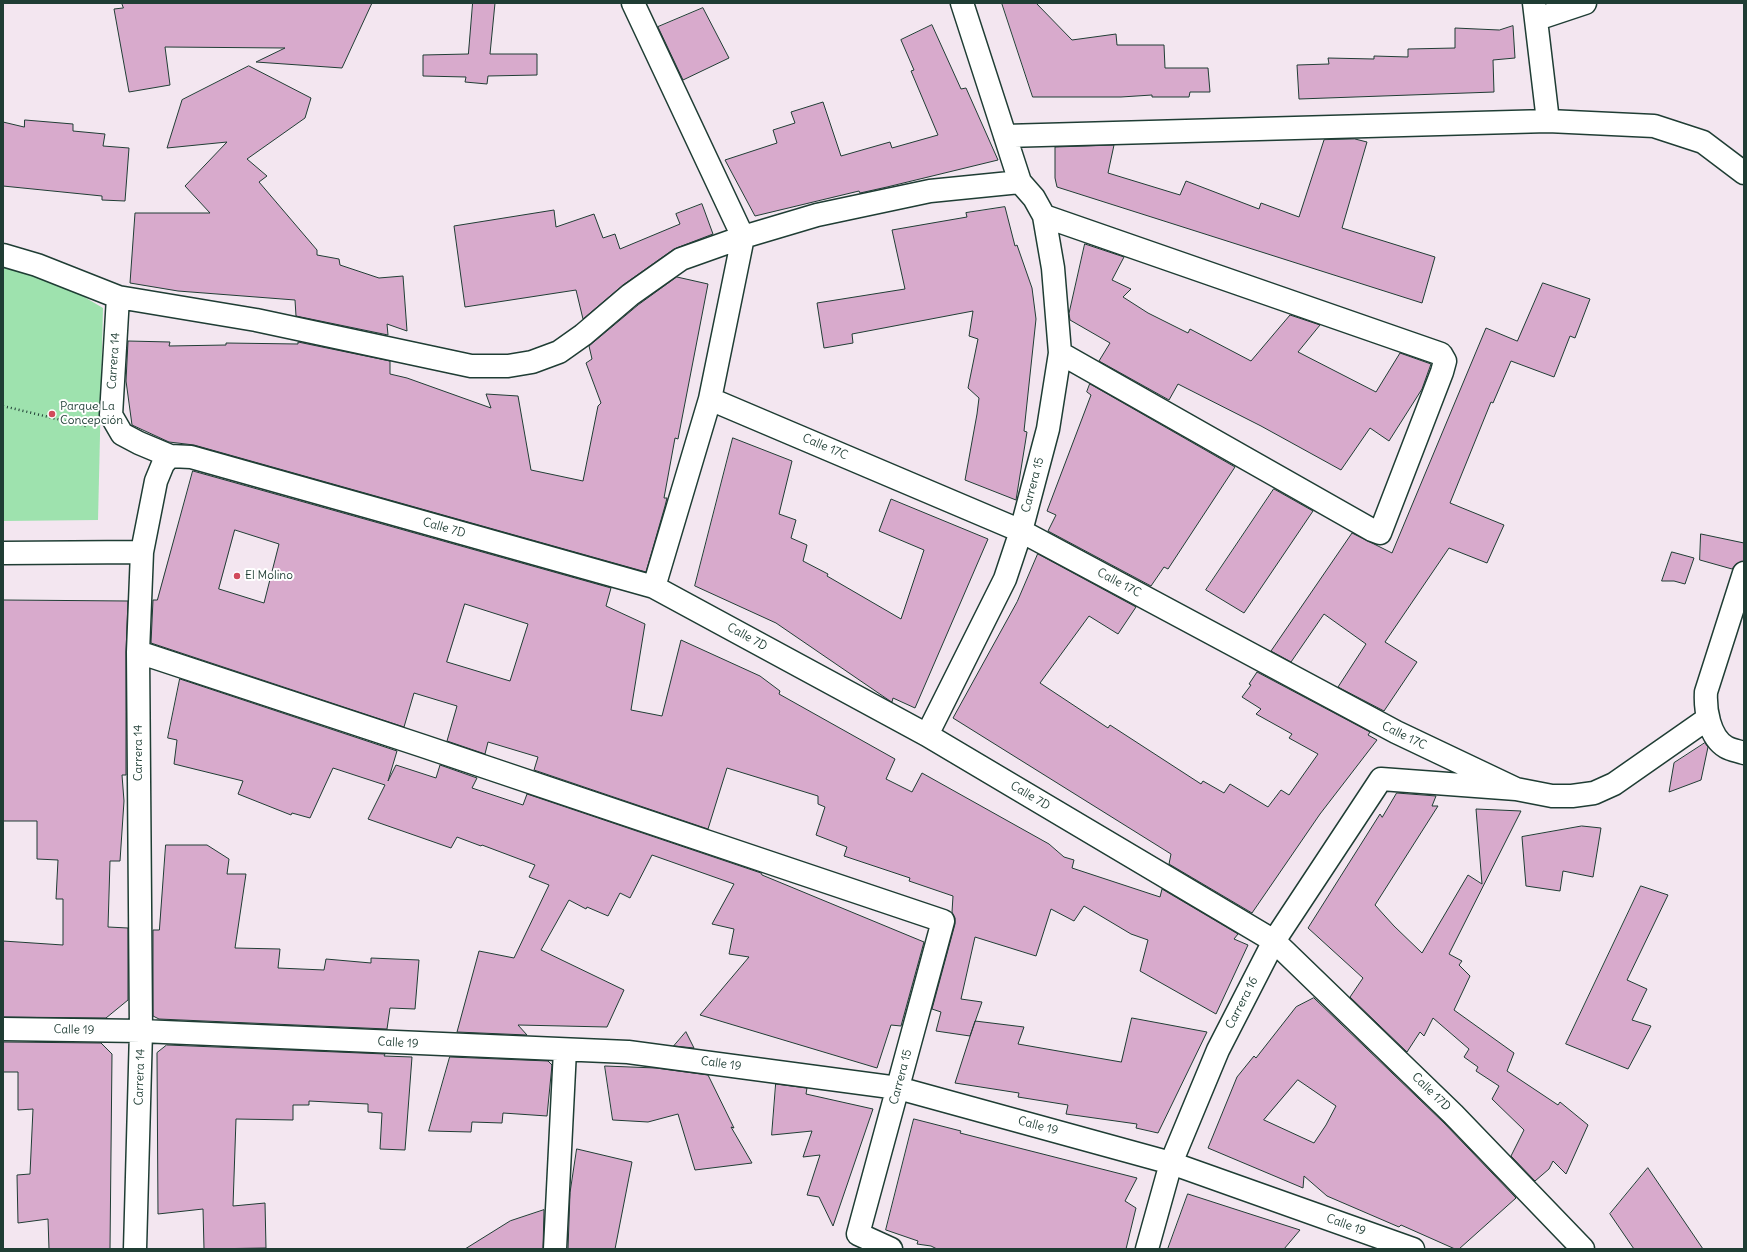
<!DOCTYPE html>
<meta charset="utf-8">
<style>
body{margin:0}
#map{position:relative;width:1747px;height:1252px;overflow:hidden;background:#f3e6f0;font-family:Delius,sans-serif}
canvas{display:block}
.frame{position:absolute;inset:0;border:4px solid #1f3d34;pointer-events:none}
</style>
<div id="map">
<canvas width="1747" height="1252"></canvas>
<div class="frame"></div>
</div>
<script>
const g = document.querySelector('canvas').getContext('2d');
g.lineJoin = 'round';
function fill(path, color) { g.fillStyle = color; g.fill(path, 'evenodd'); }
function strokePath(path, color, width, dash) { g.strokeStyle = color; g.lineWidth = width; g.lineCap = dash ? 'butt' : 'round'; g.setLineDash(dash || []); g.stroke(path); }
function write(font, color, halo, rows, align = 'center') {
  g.font = font + ' Delius,sans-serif'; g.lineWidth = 4; g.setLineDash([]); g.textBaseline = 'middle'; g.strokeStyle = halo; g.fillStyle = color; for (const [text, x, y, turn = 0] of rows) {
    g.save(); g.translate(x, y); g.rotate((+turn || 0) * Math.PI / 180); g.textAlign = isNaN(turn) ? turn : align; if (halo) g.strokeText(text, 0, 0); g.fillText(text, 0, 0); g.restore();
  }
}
fill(new Path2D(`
 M3,256L23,261L103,308L98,520L3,521Z`), '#9ee2ae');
const building = new Path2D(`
 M122,3H372L342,68L256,62L285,48L165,47L170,85L129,92L114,9L123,8Z
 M473,3H495L490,54H537V75L488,76L487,84L465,82L466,77L423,76V55L468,54Z
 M1002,3H1036L1072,40L1116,34L1117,45H1164L1165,68H1208L1210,92H1190L1189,97H1152V95L1121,97H1033Z
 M703,8L729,58L683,80L658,27Z
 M932,25L961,89L966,88L998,160L887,187L860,193L859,191L755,216L725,160L777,143L773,130L795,123L791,112L823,102L841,156L890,142L892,148L938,135L911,71L914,70L901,40Z
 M1513,26L1515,58L1493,60L1494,92L1299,99L1297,65L1329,64L1328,58L1374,59V56L1408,57V49L1455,48V28L1499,30Z
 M249,66L311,98L305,118L247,159L267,176L259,182L317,250V255L339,259L340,265L379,278L403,276L407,331L387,324L388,335L296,316L295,300L178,291L130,283L135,213H210L185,186L227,142L167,148L182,100Z
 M25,120L73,124V131L105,134L103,146L129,148L125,201L102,200V196L3,186V122L24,127Z
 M1355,139L1367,142L1342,228L1435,257L1422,303L1057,187L1055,178V147L1114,145L1108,173L1180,195L1186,181L1259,209L1261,203L1299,217L1324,140Z
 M702,204L713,234L674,249L623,285L583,319L576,290L465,307L454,226L554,210L556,227L594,214L603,238L615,234L620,249L680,224L676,214Z
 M1005,207L1015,246L1017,245L1032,288L1036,319L1024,431L1027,432L1016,500L965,480L977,414L979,398L968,388L978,339L969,336L973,311L852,334L853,343L824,348L817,303L905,289L892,230L967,217L966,213Z
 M1085,244L1124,257L1112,280L1131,289L1123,297L1148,313L1188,333L1190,329L1251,361L1290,315L1320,325L1298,352L1376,392L1400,353L1431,364L1422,389L1389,441L1370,428L1341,470L1261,426L1178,384L1169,400L1099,361L1110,343L1070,320L1069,314Z
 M677,277L708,284L678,439L675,438L664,498H667L665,506L646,572L194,445L169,442L132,425L126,381L128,341L170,342L169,346L226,345V343L298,344V342L390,361V374L407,378L491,408L486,394L518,396L531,470L583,481L598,406L601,403L586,363L592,359L589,346L638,305Z
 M1543,283L1590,299L1575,338L1570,336L1554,377L1511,361L1493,403L1491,402L1450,503L1504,525L1487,563L1449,548L1385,642L1417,662L1384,711L1338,687L1366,644L1324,614L1291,662L1271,651L1352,533L1392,553L1486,328L1517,341Z
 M1090,384L1235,467L1168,569L1164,567L1151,586L1048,531L1056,515L1047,511L1091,395L1087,392Z
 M733,438L792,461L779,514L796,520L791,538L807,545L803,561L828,574L827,576L901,619L924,550L879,531L891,499L988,539L915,708L893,698L892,702L890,701L776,623L695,586Z
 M193,471L611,588L606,606L645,624L631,710L662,716L681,640L760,676L780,691L779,694L895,759L886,779L912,792L922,773L1049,844L1064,857L1074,860L1072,868L1160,897L1162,889L1238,934L1234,939L1248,945L1216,1014L1140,971L1148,940L1131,934L1084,906L1074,921L1051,909L1036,956L975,937L961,999L982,1002L970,1036L936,1031L941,1012L932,1009L955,924V918L952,912L953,896L909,881L910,878L844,856L847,847L816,835L825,807L818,804V796L727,768L708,829L534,770L538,757L488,742L485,754L447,741L457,706L414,693L404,727L151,643L153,600H157ZM235,530L279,544L264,603L219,589ZM465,604L528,624L510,681L447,662Z
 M1274,489L1313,511L1244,613L1206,590Z
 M1701,534L1744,543V561L1736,564L1732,569L1700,560Z
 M1672,552L1694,558L1685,584L1674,581H1662Z
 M1038,554L1136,607L1118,634L1089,616L1040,683L1108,728L1110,725L1201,784L1203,781L1224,793L1230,784L1268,807L1281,790L1289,795L1318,754L1289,738L1292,734L1256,714L1261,709L1242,697L1251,685L1249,684L1257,672L1370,732L1368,735L1377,740L1320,814L1252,913L1169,864L1171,854L953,718L1017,602Z
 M3,600L128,601L126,652V775H122L124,801L120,861H110L108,927L128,928V1000L106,1018L3,1017V941L63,945V899H56L58,860L37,859V821H3Z
 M180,679L397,751L388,781L396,765L436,778L440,765L477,778L472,788L523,805L527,794L761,873L762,875L924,942L901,1026L891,1025L877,1068L700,1015L749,957L729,954L734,929L712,924L734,884L652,855L630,898L620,893L608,916L587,907L586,909L569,900L541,950L624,990L607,1027L518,1025L527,1035L457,1032L479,951L514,958L549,885L529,877L535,865L482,845L481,846L457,837L451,848L368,819L385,785L333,768L310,818L292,813L291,815L238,794L243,781L174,764L177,740L168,738Z
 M1705,743L1708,747L1701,780L1669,792L1674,763Z
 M1397,793L1436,796L1432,806H1438L1375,905L1394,926L1422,953L1468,875L1482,884L1476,809L1521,811L1449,954L1462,961L1459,965L1470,976L1454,1010L1514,1053L1507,1071L1558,1105L1560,1102L1588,1125L1566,1174L1553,1161L1549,1169L1535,1181L1511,1156L1524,1130L1492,1099L1499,1086L1476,1071L1478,1067L1464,1057L1469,1049L1433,1018L1424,1036L1420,1032L1407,1052L1350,997L1363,978L1308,928L1380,814L1382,817Z
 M1582,826L1601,828L1593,877L1563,871L1560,891L1526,886L1522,837Z
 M166,845H207L229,859L227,874H246L235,948L280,949L278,968L324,970L326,959L371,963V958L419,960L415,1009L390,1008L387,1029L159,1019L153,1016V930H159Z
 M1641,886L1668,895L1627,980L1647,989L1632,1020L1651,1026L1628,1069L1566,1044Z
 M1314,998L1444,1123L1516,1198L1459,1249H1455L1401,1225L1399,1227L1327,1196L1304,1176L1303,1188L1208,1148L1237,1077L1254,1056L1256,1058L1296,1007ZM1298,1080L1336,1106L1326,1125L1314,1143L1264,1120Z
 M1132,1018L1207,1032L1158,1133L1136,1128L1137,1124L1066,1114L1068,1105L1018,1097L1019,1093L955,1083L975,1021L1024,1027L1018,1044L1121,1062Z
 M686,1032L694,1048L674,1046Z
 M3,1042L101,1043L112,1054L110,1249H49L48,1219L18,1223L17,1175L30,1174L33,1109L18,1110V1072H3Z
 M167,1045L385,1054L384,1056L412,1057L405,1150L380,1149L382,1113L368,1112V1104L309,1101V1105H293V1120L236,1119L233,1206L265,1203L266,1248L204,1249L203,1209L158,1214L157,1053Z
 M450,1057L548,1061L552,1065L547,1116L503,1113L502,1123L472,1122L471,1132L429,1131Z
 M605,1066L656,1068L708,1075L734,1128L731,1127L752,1163L695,1170L678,1114L648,1122L613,1120Z
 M776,1084L807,1088L806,1094L873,1109L833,1226L819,1197L807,1195L820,1155L803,1157L812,1131L772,1135Z
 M914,1119L961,1131L960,1133L1137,1178L1125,1201L1136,1208L1126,1249H937L931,1246L917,1244L918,1241L886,1230Z
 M577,1149L632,1162L615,1249H568L570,1193Z
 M1648,1168L1667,1196L1703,1249H1634L1610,1214Z
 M1188,1194L1250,1214L1300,1230L1284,1249H1168Z
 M544,1210L543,1249H465L510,1221Z`);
fill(building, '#d8aacc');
strokePath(building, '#1f3d34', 1);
const minor = new Path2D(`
 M633,3L743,237L710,399L654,587
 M1534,3L1548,121
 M1537,19L1585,3
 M1005,136L1548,121L1654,126L1703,142L1744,173
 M1044,216L1441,354L1445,361L1442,372L1380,533L1372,530L1060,353
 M3,255L37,265L118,297L256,320L471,366H508L532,362L559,352L583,335L630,295L681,259L743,237L817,215L930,191L1020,182
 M118,297L111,415L122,434L139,443L170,456L191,457L654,587L927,735L1274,941L1453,1114L1583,1249
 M710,399L1021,531L1396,732L1516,789
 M3,553L142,552
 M1744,573L1706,692C1705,709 1709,737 1726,747C1731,750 1738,751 1744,753
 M138,652L423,746L943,921L858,1234L891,1249
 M927,735L1005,579L1021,531L1048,429L1060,353L1053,268L1044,216L1034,198L1020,182L962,3
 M3,1029L141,1031L628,1052L898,1088L1171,1163L1413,1249
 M135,1249L141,1031L138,652L142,552L156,481L163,464L170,456
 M555,1249L565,1050
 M1147,1249L1171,1163L1218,1050L1274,941L1381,779L1516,789L1552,796H1572L1594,793L1614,784L1707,719`);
strokePath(minor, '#1f3d34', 25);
strokePath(new Path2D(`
 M3,406L86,426`), '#1f3d34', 2.5, [1, 3]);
strokePath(minor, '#fff', 22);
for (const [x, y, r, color] of [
 [52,414,4,"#d1495b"],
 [237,576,4,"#d1495b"]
]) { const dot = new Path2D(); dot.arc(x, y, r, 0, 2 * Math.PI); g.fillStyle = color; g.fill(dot); strokePath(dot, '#fff', 1.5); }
write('12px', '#1f3d34', '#fff', [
 ["Carrera 14",114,361,-86],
 ["Calle 17C",825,447,23],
 ["Carrera 15",1033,485,-75],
 ["Calle 7D",444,528,16],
 ["Calle 17C",1119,583,28],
 ["Calle 7D",747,637,29],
 ["Calle 17C",1404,736,26],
 ["Carrera 14",139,753,-90],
 ["Calle 7D",1030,796,31],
 ["Carrera 16",1242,1003,-63],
 ["Calle 19",74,1030,1],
 ["Calle 19",398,1043,3],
 ["Calle 19",721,1064,8],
 ["Carrera 14",140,1077,-88],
 ["Carrera 15",901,1077,-75],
 ["Calle 17D",1431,1092,44],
 ["Calle 19",1038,1126,15],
 ["Calle 19",1346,1225,20]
]);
write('12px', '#1f3d34', '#fff', [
 ["Parque La",60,407],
 ["Concepción",60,421],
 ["El Molino",245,576]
], 'left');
</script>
